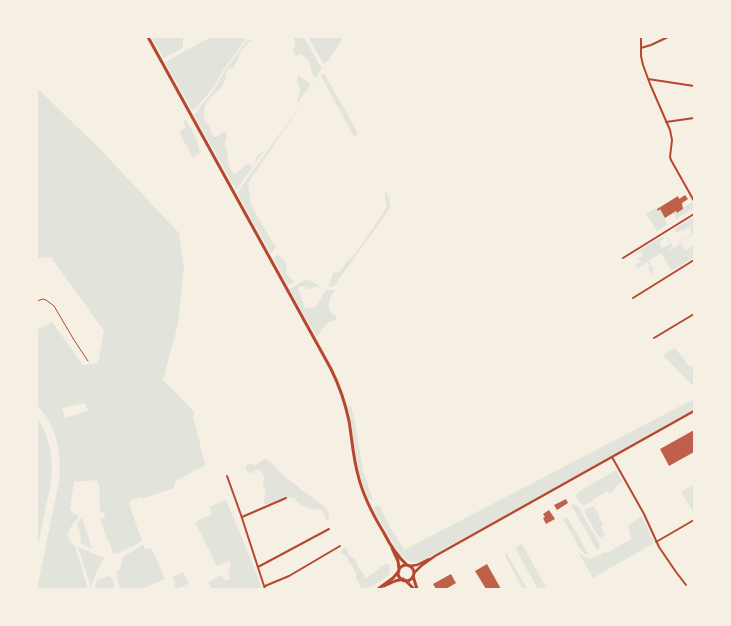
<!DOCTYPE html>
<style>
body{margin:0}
#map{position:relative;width:731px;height:626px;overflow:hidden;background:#f6efe4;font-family:"DM Sans",sans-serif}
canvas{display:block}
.frame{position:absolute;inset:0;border:38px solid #f6efe4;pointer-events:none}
</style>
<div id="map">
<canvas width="731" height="626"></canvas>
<div class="frame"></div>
</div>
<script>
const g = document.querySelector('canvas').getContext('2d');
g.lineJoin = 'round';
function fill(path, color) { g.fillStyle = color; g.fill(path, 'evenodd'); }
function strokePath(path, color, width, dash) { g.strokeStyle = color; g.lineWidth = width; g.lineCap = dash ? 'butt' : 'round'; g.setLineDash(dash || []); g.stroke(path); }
fill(new Path2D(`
 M152,37H183V48L163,58Z
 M211,37H247L222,72L214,87L196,108L192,110L165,62Z
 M293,37H304L322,69L315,78L311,70L310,64L307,59L302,55L300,54L297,56L295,54L293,50C296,45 296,42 293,37Z
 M308,37H343L342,40L328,61L325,63H323Z
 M248,39L253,42H249L241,51L234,67C223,69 228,75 224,83C218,94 206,97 204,111C203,118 207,123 210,128C212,133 212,136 217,137L223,132H226L227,134L225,143L228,157V160L230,169L235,174L247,164H249L251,166H253L256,161V157L265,150L236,190L194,115L206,99L212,93L224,72Z
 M324,73L358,133L354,137L321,76L248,183L251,205L273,243L277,246L271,254L237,193Z
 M298,75L311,84L297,104L300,90L297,80Z
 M37,88L100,149L179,233L184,268L178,324L163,380L178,395L195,413L193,416L205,464L204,466L177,480L174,484V488L142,499L140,497L130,501L129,504L132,509L131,510L142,541L117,554L116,553L113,554L109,540H107L101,521V519L105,518L104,512H100L99,497L100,489L97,480L74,482L70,509L73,513L79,516C72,526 61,535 75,546L88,589H37L59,481C62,452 57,427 37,405V330L52,322L83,365L98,363L104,331L51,257L37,258ZM85,403L88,411L65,418L62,408Z
 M186,120C190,128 200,141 199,150L201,151L200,153L193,158L179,132L186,127L183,122Z
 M385,189L389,199L390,208L337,282L334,286L328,287L333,273L340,272L347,261L354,255L382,215L387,206L385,198Z
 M692,202L693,206V209L676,219L673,213L676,211L677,213L683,209L682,207H684Z
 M656,208L658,210L660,209L664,215L667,225L657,231L646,214Z
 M694,218V224L683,231L682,230L677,233L674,229L690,219Z
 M694,225V233L670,248L671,250L681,243L685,250L694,245V257L672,271L661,253L649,261L654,270L652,272L653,275H652L648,268L650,266L647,262L637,268L635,266L640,262L637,257L638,256L640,258L643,255L641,251L637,254L636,252L663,236L664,239L659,242L662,248L670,244L665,234L673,246L692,233L689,228Z
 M277,254C285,261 288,263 286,273L290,278L295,282L289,285L287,283L274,259Z
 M305,280L312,281L322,288H321L314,287L310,289H308L303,286H300L298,289L305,308L316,307L326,290H335C328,299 325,311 337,317L336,320C327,320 322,330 317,337L289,289Z
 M675,348L689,366L691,365L694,368V371L693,372L694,373V387L663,355Z
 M694,399V411L521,507L418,563L406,560L403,556L400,555L373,509L376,506L379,505L389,525L404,550Z
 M351,405L355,423L363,471L373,500L368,499L359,472L348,406Z
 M37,417C50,437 54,459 51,482L37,550Z
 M265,459C272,461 274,467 279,471C284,476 290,481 296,485C300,488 303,492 308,494L325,507C329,511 329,516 329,520L327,521L322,510L317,509L311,510L310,508C304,507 297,503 294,498H286L280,503H279L277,501L273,504H265L263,503C264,500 265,496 265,493C266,485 260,489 265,478L260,470H255L252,473C248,473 247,471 245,468L248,464H252L256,465L261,461Z
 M616,470L623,482V484L622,482L616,486L615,490L609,494L607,491L592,500L593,502L584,505L581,504L575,495L579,493L578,492Z
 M694,485V514L681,491Z
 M226,500L254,567L262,589H212L208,582L222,575L224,581L230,579L228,572L231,566L229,561L217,566L195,522L212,514L209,507Z
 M574,504L579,508L599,543L600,547L597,550L571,505Z
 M594,506L600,517L599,518L603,525L601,527L605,535L602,537V538L598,536L584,511L586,509Z
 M642,516L654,543L593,578L578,552C591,563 592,558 606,551L607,553L631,539L628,526Z
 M82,517L92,549L80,543C82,536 80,531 77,524Z
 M567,517L589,555L585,554L580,549L563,519Z
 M522,544L547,589H538L515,548Z
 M144,545L145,549L150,548L153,551L165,579L141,589H120L116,572L118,570H120L123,557L141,546Z
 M78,547L104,558L96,573L91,588Z
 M345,547L348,550V554L355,559L358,566L364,575L365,579L377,570H378L380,567L386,564H389C390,568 391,571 389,574C388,577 373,586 370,587C366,589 363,588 360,587L359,582L356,580V574L351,564L349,563L347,556L341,553L342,549Z
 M507,553L527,589H523L506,558L505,554Z
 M183,572L189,583L180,588L177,589L174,585L175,581L174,580L172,577Z
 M107,576H109L112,578L115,589H94L97,580Z`), '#e2e4dc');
fill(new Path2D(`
 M685,195L688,199L682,203L683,209L677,213L676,211L665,218L660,209L658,211L657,209L678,196L679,199Z
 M694,430V452L669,466L660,449Z
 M566,499L568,503L557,510L554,505Z
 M549,510L555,519L546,524L543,518L545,517L543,514Z
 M487,564L501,589H486L475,571Z
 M451,574L456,583L446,589H436L433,584Z`), '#bf614a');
strokePath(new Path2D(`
 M37,301L43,299L46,300L54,306L74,340L88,361`), '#b5482f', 1);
strokePath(new Path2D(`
 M641,37V56L643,65L650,84L670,130L672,140L670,157L671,160L694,201
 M641,48L651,45L668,37
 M648,79L694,86
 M666,122L694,118
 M623,258L694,214
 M633,298L694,260
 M654,338L694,314
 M612,457L644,514L659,547L676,572L686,585
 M227,476L241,515L265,589
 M242,517L286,498
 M656,542L694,520
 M258,567L329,529
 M265,586L289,576L340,546`), '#b5482f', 2);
strokePath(new Path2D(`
 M409,566L417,565L429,559
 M414,573L421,566L435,556L694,411`), '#b5482f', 2.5);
strokePath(new Path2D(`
 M148,37L331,369C339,385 345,402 349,421C352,439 353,457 358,475C363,496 373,515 384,533C390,545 397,556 407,565
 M392,548L398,561L399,569
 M398 573a8 8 0 1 1 16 0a8 8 0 1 1-16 0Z
 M413,576L417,589
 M405,580L414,589
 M384,586L395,581L403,579
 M378,589L393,578L399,571`), '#b5482f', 3);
</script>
